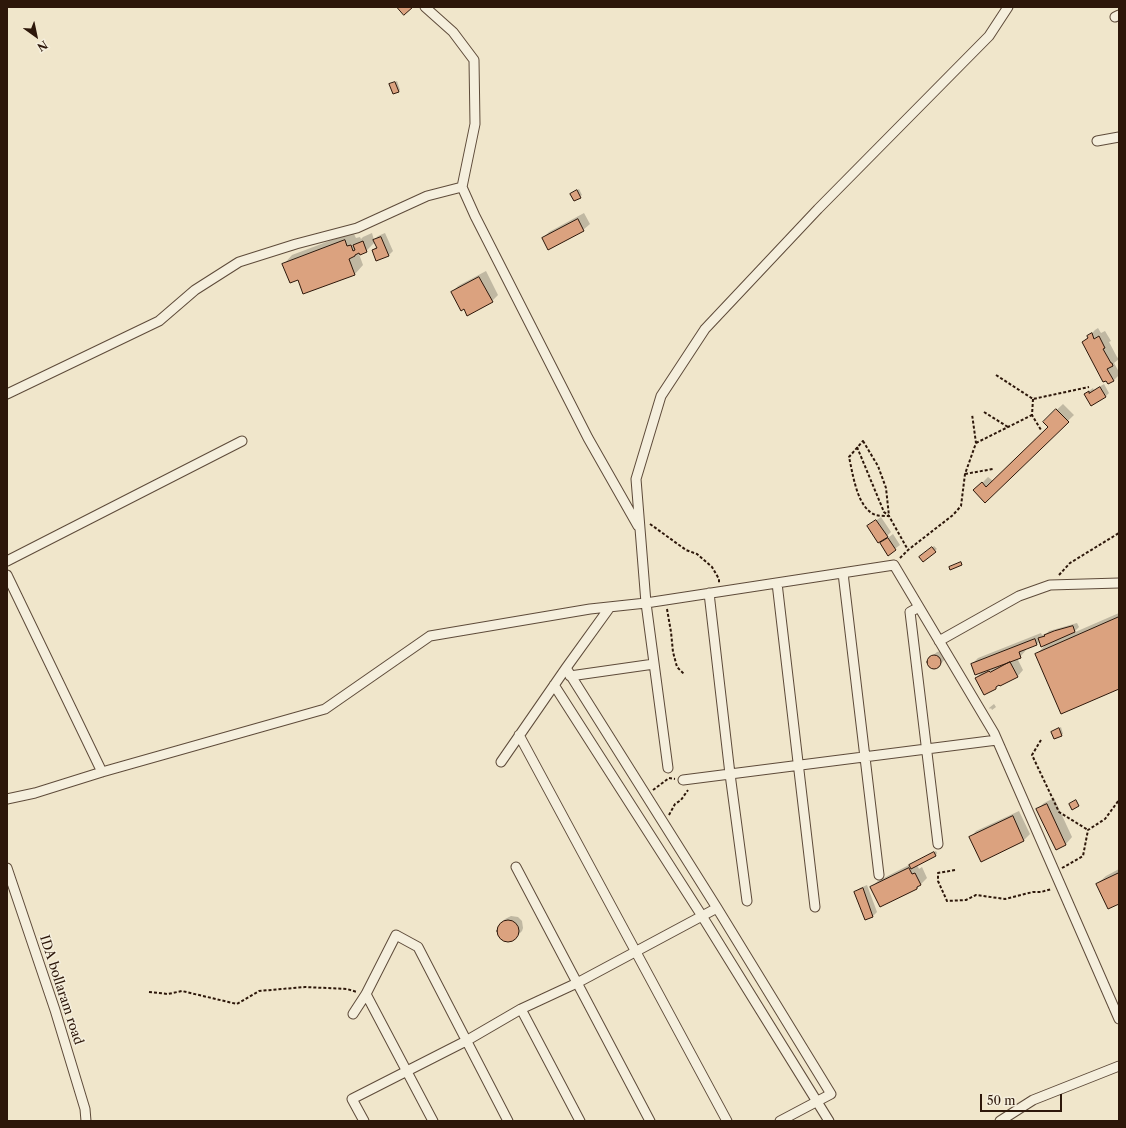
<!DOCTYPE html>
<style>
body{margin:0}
#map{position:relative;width:1126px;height:1128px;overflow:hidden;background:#f0e6cb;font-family:"Libre Caslon Text",serif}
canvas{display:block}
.frame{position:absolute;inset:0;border:8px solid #2d170a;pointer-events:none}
.north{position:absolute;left:16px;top:16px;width:40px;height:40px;-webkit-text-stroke:3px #f5efdd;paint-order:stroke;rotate:147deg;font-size:11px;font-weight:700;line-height:16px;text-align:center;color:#2d170a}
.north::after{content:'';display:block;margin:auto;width:14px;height:18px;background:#2d170a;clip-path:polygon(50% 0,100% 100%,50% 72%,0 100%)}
.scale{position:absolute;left:980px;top:1094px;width:82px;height:18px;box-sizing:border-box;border:2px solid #2d170a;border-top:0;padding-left:5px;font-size:12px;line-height:14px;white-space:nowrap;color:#2d170a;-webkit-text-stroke:3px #f5efdd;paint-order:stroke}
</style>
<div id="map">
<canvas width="1126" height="1128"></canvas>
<div class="frame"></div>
<div class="north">N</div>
<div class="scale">50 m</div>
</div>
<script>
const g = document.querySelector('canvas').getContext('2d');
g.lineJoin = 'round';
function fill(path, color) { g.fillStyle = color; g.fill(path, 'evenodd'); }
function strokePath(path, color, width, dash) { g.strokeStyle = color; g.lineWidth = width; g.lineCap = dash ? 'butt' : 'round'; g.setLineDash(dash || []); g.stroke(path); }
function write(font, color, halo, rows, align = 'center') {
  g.font = font + ' "Libre Caslon Text",serif'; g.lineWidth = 3; g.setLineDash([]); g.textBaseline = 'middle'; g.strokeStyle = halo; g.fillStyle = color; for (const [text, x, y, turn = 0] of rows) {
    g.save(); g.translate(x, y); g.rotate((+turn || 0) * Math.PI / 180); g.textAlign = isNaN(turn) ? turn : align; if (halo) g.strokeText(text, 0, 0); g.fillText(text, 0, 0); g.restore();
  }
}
fill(new Path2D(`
 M397,81L400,90L399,91L390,85Z
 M579,189L582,195L574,200L571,194Z
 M584,213L590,224L583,230L543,238L549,232Z
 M353,232L356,238L360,237L361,239L363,237L372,233L374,240L378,236L385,233L393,251L389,255L377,260L373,250L377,246L375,242L366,251L359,254L363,265L355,274L304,293L299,278L284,264L292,255Z
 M486,271L498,295L492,301L464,308L452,292L458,286Z
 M1098,328L1101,333L1105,331L1111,341L1109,342L1117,357L1119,359L1114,363L1119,372V375L1114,380L1083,342L1095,330Z
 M1104,384L1109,393L1105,397L1085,394L1093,388L1094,390Z
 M1063,404L1074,415L985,501L975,490L988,477L993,481L1049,427L1044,422Z
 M881,517L891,532L887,536L868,526Z
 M893,534L900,545L888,554L881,543Z
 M934,546L937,549L923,560L922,555Z
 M1119,613V688L1037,654L1047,643L1040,641L1037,644L1026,649V650L1020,657L1017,658L1023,670L1017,677L999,685L995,688L976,678L983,671L972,664L978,658L1041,633L1042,635L1047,633L1049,631L1077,623L1079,627L1073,633Z
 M941,651L945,659L938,667L934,668L929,665V659L937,652Z
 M994,704L996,707L992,710L991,708L990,709L989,708Z
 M1061,727L1063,734L1055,738L1052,732Z
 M1054,798L1072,837L1066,844L1056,848L1037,809L1044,803Z
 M1019,811L1030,834L1024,840L981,861L970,838L976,831Z
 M936,851L937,853L936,855L917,865L919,869L922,867L927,878L917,888L871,887L878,881Z
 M1119,869V903L1097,884L1106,876Z
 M867,885L877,912L873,916L865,919L856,892L860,888Z
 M511,916L518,917L522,921L523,928L522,931L512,941H505L499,936L498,930L501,924L505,919Z`), '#0003');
const building = new Path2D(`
 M397,7H413L404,15Z
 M395,82L399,92L393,94L389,84Z
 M577,190L581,198L574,201L570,194Z
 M578,219L584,231L548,250L542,238Z
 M381,237L389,256L376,261L372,250L377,248L373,240Z
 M345,240L347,246L351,245L353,251L355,250L353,245L363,241L367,252L360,255L359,253L355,255V256L349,259L355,275L303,294L298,280L290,283L282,264Z
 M479,277L493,302L467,316L464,309L461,311L451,292Z
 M1092,333L1094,339L1099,336L1105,348L1103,349L1111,363H1112L1113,366L1107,369L1114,381L1108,384L1106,381L1103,382L1082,342L1088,338L1087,336Z
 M1100,387L1106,397L1091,406L1084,394L1089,391V393Z
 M1056,409L1069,422L985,503L973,490L982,482L986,487L1048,427L1043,422Z
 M876,520L888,537L878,543L867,526Z
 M888,538L896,550L888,556L880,543Z
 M932,547L936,552L923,562L919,557Z
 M961,562L962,565L950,570L949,567Z
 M1119,617V689L1061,714L1035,654Z
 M1073,626L1075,632L1041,647L1038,638L1045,636L1044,635L1054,631Z
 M1035,639L1037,645L1019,652L1021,658L975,675L971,664Z
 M927 662a7 7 0 1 1 14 0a7 7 0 1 1-14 0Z
 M1010,662L1018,677L1000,686L999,685L996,687V689L984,695L975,678L989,671L990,672Z
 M1059,728L1062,736L1054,739L1051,732Z
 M1076,800L1079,806L1072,810L1069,804Z
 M1047,804L1066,845L1056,850L1036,809Z
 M1013,816L1024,841L981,862L969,837Z
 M934,852L936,856L911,869L909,865Z
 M909,868L912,874L915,873L921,885L917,887V889L880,907L870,887Z
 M1119,873V904L1108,909L1096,884Z
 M863,888L873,917L865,920L854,892Z
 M497 931a11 11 0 1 1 22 0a11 11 0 1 1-22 0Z`);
fill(building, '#dba27f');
strokePath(building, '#2d170a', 1);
const street = new Path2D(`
 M425,7L453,32L474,60L475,124L462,187L475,216L588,438L638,526
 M1115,17L1119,15
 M1097,141L1119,137
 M7,394L159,321L195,290L239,262L296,244L357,228L427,196L462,187
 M7,561L242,441
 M843,573L879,875
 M7,575L102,772
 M777,583L815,907
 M709,593L730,774L747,901
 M919,607L910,612L938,844
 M939,641L1019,596L1050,585L1119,583
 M566,668L717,908L831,1094L780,1121
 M570,676L654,664
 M554,685L702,916L829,1121
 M519,735L727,1121
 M501,762L566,668L610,607
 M668,768L646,603L636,479L661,396L705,329L818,209L989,36L1008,7
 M683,780L997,740
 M7,799L35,793L102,772L325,709L430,636L590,609L646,603L894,565L994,733L1119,1019
 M516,867L650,1121
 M7,868L55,1010L85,1109L86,1121
 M366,994L433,1121
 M521,1009L580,1121
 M353,1014L366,994L396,935L418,947L508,1121
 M364,1121L352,1099L466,1041L521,1009L577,983L717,908
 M1000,1121L1033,1100L1119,1066`);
strokePath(street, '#5e4b3a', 11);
strokePath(new Path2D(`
 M996,375L1033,399L1089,387
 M1033,399L1032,415L1041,430
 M984,412L1008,427
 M863,441L878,466L886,488L889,516C885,516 880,516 876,515C857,509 853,474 849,457Z
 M976,443L1032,415
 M857,447L884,512L889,516L908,550
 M965,474L993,469
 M650,524L686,550L697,554L712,567L719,579V583
 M900,558L908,550L953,515L961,506L965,474L976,443L972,414
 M1059,575L1070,563L1119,533
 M667,609L671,632L673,652L677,667L684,674
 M1041,740L1032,755L1059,812L1088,830
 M653,790L669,778L675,779
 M669,815L675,804L681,800L688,790
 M1062,868L1083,856L1088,830L1105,819L1119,800
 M955,870L938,873V881L947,901L966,900L976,895L1005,899L1033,892H1041L1052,889
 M149,992L168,994L182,991L237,1004L259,991L305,987L347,989L357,992`), '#2d170a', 2, [3, 2]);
strokePath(street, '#f5efdd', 9);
write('13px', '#2d170a', '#f5efdd', [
 ["IDA bollaram road",61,990,72]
]);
</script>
